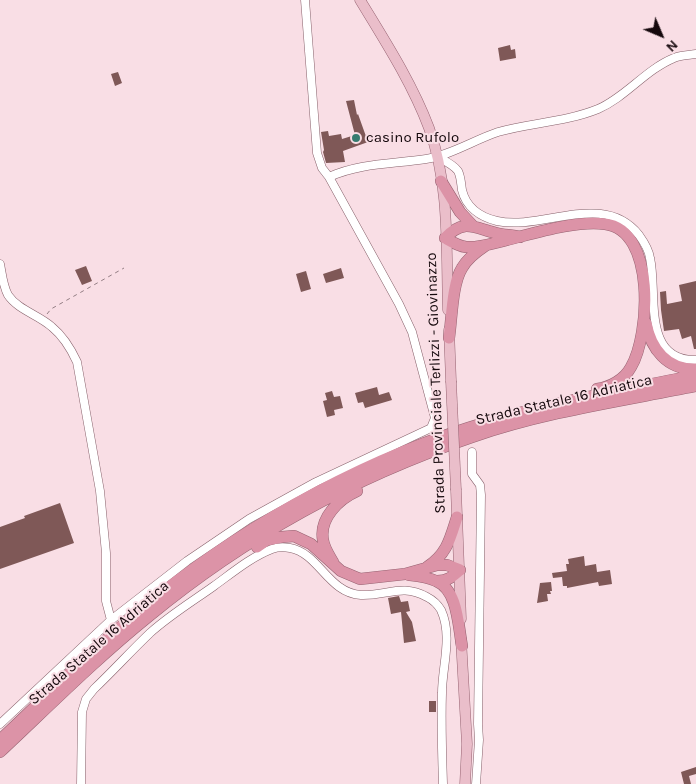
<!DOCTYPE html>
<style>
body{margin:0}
#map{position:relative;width:696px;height:784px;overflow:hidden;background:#f9dee5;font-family:Karla,sans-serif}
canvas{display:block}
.north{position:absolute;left:636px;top:10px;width:50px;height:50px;-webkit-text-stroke:4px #f9dee5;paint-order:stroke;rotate:135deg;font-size:14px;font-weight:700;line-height:20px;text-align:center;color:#15080c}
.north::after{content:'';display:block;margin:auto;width:18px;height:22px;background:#15080c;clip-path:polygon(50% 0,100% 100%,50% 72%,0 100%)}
</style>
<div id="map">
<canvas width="696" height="784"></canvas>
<div class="north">N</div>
</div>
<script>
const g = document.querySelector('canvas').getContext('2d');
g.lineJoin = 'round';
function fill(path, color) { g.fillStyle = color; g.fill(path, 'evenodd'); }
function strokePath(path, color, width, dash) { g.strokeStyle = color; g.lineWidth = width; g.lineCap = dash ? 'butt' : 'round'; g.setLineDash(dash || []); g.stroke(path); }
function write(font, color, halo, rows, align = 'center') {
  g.font = font + ' Karla,sans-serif'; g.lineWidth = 4; g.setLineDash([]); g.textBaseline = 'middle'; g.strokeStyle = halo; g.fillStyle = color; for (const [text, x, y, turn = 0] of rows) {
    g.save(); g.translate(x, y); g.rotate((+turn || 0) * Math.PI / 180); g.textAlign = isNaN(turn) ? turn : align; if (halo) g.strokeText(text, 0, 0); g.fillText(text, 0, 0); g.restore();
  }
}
fill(new Path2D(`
 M510,45L511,50L515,49L516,58L500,61L498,48Z
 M118,72L122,83L115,86L111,74Z
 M354,100L357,115L358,114L368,142L343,151L345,162L326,163L323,152L324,150L321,132L328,131L329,136L341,134L342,139L355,135L346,101Z
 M86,266L92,281L82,285L75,270Z
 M341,268L344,278L326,283L323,274Z
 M306,271L311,289L301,292L296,274Z
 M696,281V349H694L691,336L682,339L679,329L664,331L661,310L660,292L666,291L667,304L682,301L679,285Z
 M377,387L379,395L389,392L392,400L365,408L363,402L358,403L355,393Z
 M332,391L334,397L340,396L343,408L334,410L335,415L327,417L323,401L327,400L325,393Z
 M60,503L74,543L0,569V527L25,518L24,516Z
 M584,556L585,566L596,564L597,572L610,570L612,584L599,586L598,582L567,588V586H563L562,577L553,578L552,573L567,571L566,564H569L568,559Z
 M551,582L552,591H550L551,594H547L548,601L537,603L540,583Z
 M399,596L401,602L408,601L410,611L406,612L412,622L416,641L404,643L401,612L391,614L388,598Z
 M429,701H436V712H429Z
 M696,767V774L689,776L691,784H684L681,772Z`), '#7f5857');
const minor = new Path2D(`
 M436,156C443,160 453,164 458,171C461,177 461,184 462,190C466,207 480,217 497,221C543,231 603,190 639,235C644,242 649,250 650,258C658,293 641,361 696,360
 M329,177C360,163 393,164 426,159C451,155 474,140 498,132C530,123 566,122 598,109C626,97 645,70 674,58C680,55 689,55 696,54
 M0,264C2,274 3,286 8,295C18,310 39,315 52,327C63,336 71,349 77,362L100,491L106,553V601L111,620
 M472,452V474L480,485L481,495L478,724L479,740L476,784
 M0,724L111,620L187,561L249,519L316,482L431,428L435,418L412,332L399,304L329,177L322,168L317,153L305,0
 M81,784L82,712L86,699L94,689C113,671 131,651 150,633C170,615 193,601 214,586C232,573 251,557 272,549C278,547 284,547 290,548C319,553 328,593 361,595C387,596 402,583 427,597C433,600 438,605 441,610C453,636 442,667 442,693C441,723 442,754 443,784`);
const major = new Path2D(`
 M360,0C385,41 412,83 429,128C450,185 446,250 448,310
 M449,330L451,381
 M456,490L461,619
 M461,639L467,744L465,784`);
const highway = new Path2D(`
 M441,181L460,212L473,226
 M520,237C512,235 504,235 496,233C474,228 464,218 445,238C452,242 458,246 466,247C480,248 494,243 507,240C535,233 577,220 605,224C656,230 650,335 631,367C624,380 610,387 597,389
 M646,323C651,349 667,370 696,369
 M449,338C452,318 452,284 462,268C467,259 476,252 485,246
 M257,547L267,540L282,537L294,536L311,544L341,571L360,579L405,574L437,565H447L460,570C452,577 448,581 437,581
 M333,562C329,555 324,548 323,540C319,518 339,499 357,491
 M427,567C447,554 450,539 457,517
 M409,575C418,576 428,577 436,581C458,590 458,625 462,646
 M0,740C46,697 91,651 139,611C233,533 351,465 468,428C542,404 620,391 696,375
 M0,752C49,706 97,658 149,616C245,537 354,477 472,437C544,412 621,401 696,386`);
strokePath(minor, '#86606a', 9);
strokePath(major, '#966271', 11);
strokePath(highway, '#966271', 12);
strokePath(new Path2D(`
 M47,314L51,309L124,268`), '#927d83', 1, [4, 4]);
strokePath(minor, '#fff', 8);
strokePath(major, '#eabeca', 10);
strokePath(highway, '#dc93a7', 11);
const majorBridge = new Path2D(`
 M451,381L456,490`);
strokePath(majorBridge, '#966271', 11, []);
strokePath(majorBridge, '#eabeca', 10);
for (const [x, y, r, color] of [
 [356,138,5,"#367b6f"]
]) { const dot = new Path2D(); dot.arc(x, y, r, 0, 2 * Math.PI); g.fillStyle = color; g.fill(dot); strokePath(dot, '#f9dee5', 2); }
write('15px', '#15080c', '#f9dee5', [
 ["casino Rufolo",366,138]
], 'left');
write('15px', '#15080c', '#f9dee5', [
 ["Strada Provinciale Terlizzi - Giovinazzo",436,383,-92],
 ["Strada Statale 16 Adriatica",564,400,-13],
 ["Strada Statale 16 Adriatica",99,643,-41]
]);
</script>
